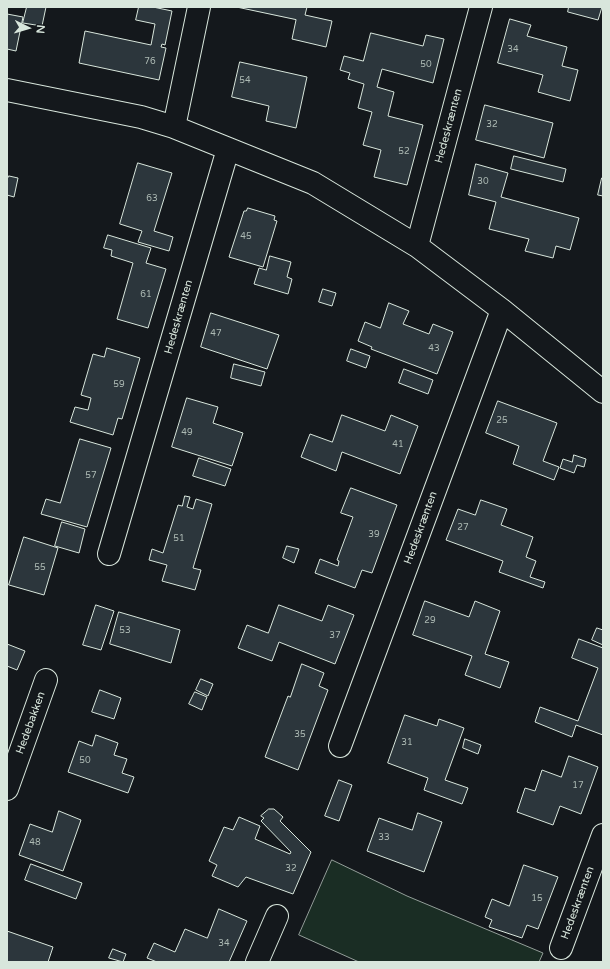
<!DOCTYPE html>
<meta charset="utf-8">
<style>
body{margin:0}
#map{position:relative;width:610px;height:969px;overflow:hidden;background:#14181c;font-family:"Varela Round",sans-serif}
canvas{display:block}
.frame{position:absolute;inset:0;border:8px solid #d8e6dc;pointer-events:none}
.north{position:absolute;left:8px;top:8px;width:40px;height:40px;-webkit-text-stroke:3px #14181c;paint-order:stroke;rotate:95deg;font-size:11px;font-weight:700;line-height:16px;text-align:center;color:#d8e6dc}
.north::after{content:'';display:block;margin:auto;width:14px;height:18px;background:#d8e6dc;clip-path:polygon(50% 0,100% 100%,50% 72%,0 100%)}
</style>
<div id="map">
<canvas width="610" height="969"></canvas>
<div class="frame"></div>
<div class="north">N</div>
</div>
<script>
const g = document.querySelector('canvas').getContext('2d');
g.lineJoin = 'round';
function fill(path, color) { g.fillStyle = color; g.fill(path, 'evenodd'); }
function strokePath(path, color, width, dash) { g.strokeStyle = color; g.lineWidth = width; g.lineCap = dash ? 'butt' : 'round'; g.setLineDash(dash || []); g.stroke(path); }
function write(font, color, halo, rows, align = 'center') {
  g.font = font + ' "Varela Round",sans-serif'; g.lineWidth = 3; g.setLineDash([]); g.textBaseline = 'middle'; g.strokeStyle = halo; g.fillStyle = color; for (const [text, x, y, turn = 0] of rows) {
    g.save(); g.translate(x, y); g.rotate((+turn || 0) * Math.PI / 180); g.textAlign = isNaN(turn) ? turn : align; if (halo) g.strokeText(text, 0, 0); g.fillText(text, 0, 0); g.restore();
  }
}
const green = new Path2D(`
 M332,860L407,896L543,953L539,962H359L299,935Z`);
fill(green, '#1a2d24');
strokePath(green, '#939e99', 1);
const building = new Path2D(`
 M27,7H46L42,26L23,23Z
 M139,7H153L172,11L165,45L162,44L161,47L166,48L159,80L79,63L85,31L151,45L155,24L136,20Z
 M237,7H307L305,15L332,21L326,47L292,39L296,20Z
 M569,7H602L598,20L568,12Z
 M7,14L23,17L16,51L7,49Z
 M510,19L531,25L527,36L567,47L562,66L578,70L570,101L538,92L543,75L498,63Z
 M371,33L423,46L426,35L444,39L433,83L382,69L377,87L394,92L388,116L423,125L407,185L374,177L381,150L363,145L372,112L358,108L364,84L348,79L350,73L340,70L344,56L363,61Z
 M240,62L307,77L296,128L266,121L269,106L232,97Z
 M485,105L553,123L544,158L476,140Z
 M514,156L566,169L563,182L511,169Z
 M138,163L172,173L154,231L173,237L169,251L138,242L142,231L120,224Z
 M476,164L508,173L501,197L579,218L570,250L556,246L553,258L525,251L529,239L489,229L496,202L469,195Z
 M9,176L18,178L14,197L7,195V180Z
 M602,178H603V196L598,195Z
 M248,208L275,216L274,220L277,221L263,267L229,257L244,211H246Z
 M108,235L151,248L146,263L166,269L148,328L117,319L133,263L111,256L112,250L104,248Z
 M270,256L291,262L287,277L292,279L288,294L254,284L259,268L266,270Z
 M323,289L336,293L332,306L319,302Z
 M389,303L409,311L403,324L429,334L433,324L453,332L437,374L371,349L372,347L358,341L365,322L380,328Z
 M211,313L279,335L267,369L201,347Z
 M107,348L140,358L122,419L118,418L113,435L70,422L75,407L88,410L91,398L81,395L93,354L104,357Z
 M351,349L370,356L366,368L347,361Z
 M234,364L265,372L261,386L231,378Z
 M404,369L433,380L428,394L399,383Z
 M187,398L218,407L213,423L243,433L232,466L172,447Z
 M498,401L557,423L543,461L559,467L554,480L513,464L519,446L486,433Z
 M342,415L385,431L391,415L418,426L400,474L342,452L336,471L301,457L310,434L332,442Z
 M80,439L111,448L87,527L41,514L46,499L60,503Z
 M574,455L586,459L584,467L577,465L574,473L560,468L563,459L572,462Z
 M199,458L231,469L225,486L193,476Z
 M351,488L397,505L372,573L362,570L355,588L315,573L320,559L338,566L339,561L337,560L353,517L341,513Z
 M185,496L190,497L187,507L193,509L196,499L212,504L193,568L201,570L195,590L162,581L167,565L149,560L152,549L163,553L178,505L182,506Z
 M481,500L507,509L501,525L533,537L526,557L536,561L530,577L545,582L543,588L499,572L503,561L446,540L458,509L475,515Z
 M62,522L85,529L79,553L55,546Z
 M24,537L58,548L44,595L9,585Z
 M287,546L299,549L294,563L283,558Z
 M425,601L469,617L475,601L500,611L485,654L509,662L500,688L465,675L472,656L413,635Z
 M96,605L114,611L101,650L83,645Z
 M279,605L322,621L328,605L354,615L335,664L279,642L272,661L238,648L247,625L268,633Z
 M119,612L180,630L171,663L110,644Z
 M597,628L603,630V645L592,640Z
 M579,639L603,648V735L576,725L572,737L535,722L540,707L578,721L598,668L572,658Z
 M7,644L25,651L17,670L7,666Z
 M302,664L324,673L319,686L328,690L298,770L265,757L288,696L290,697Z
 M201,679L213,684L208,696L196,690Z
 M100,690L121,698L114,719L92,712Z
 M195,692L207,697L202,710L189,704Z
 M405,715L437,726L439,719L464,728L445,780L468,788L462,804L424,790L428,778L388,763Z
 M96,735L118,743L114,755L127,759L122,773L134,777L128,793L68,772L79,741L92,746Z
 M465,739L481,745L478,754L463,748Z
 M569,756L598,767L581,814L560,806L553,825L517,812L525,788L535,791L542,770L561,777Z
 M339,780L352,785L339,821L325,816Z
 M269,809H274L283,817L280,821L311,852L293,894L246,877L238,887L212,876L217,865L209,861L224,827L233,830L239,817L260,826L255,839L290,854L291,852L261,821L264,818L261,816Z
 M59,811L81,820L63,871L19,855L30,824L52,832Z
 M418,813L442,822L424,872L367,851L379,818L412,830Z
 M31,864L82,883L76,899L25,880Z
 M524,865L558,877L538,929L527,925L522,938L489,927L492,920L485,917L492,899L509,906Z
 M219,909L247,921L229,962H157L147,958L154,943L175,952L185,929L207,938Z
 M7,931L53,947L48,962H7Z
 M113,949L126,954L123,962L109,958Z`);
fill(building, '#2c363c');
strokePath(building, '#d8e6dc', 1);
const minor = new Path2D(`
 M7,90L141,117L174,127L313,183L417,246L502,310L603,392
 M174,127L199,7
 M417,246L481,7
 M109,554L228,149
 M340,746L502,310
 M7,789L46,680
 M561,948L603,835
 M257,962L277,916`);
strokePath(minor, '#d8e6dc', 24);
strokePath(minor, '#14181c', 22);
write('9px', '#adbab4', null, [
 ["34",513,50],
 ["76",150,62],
 ["50",426,65],
 ["54",245,81],
 ["32",492,125],
 ["52",404,152],
 ["30",483,182],
 ["63",152,199],
 ["45",246,237],
 ["61",146,295],
 ["47",216,334],
 ["43",434,349],
 ["59",119,385],
 ["25",502,421],
 ["49",187,433],
 ["41",398,445],
 ["57",91,476],
 ["27",463,528],
 ["39",374,535],
 ["51",179,539],
 ["55",40,568],
 ["29",430,621],
 ["53",125,631],
 ["37",335,636],
 ["35",300,735],
 ["31",407,743],
 ["50",85,761],
 ["17",578,786],
 ["33",384,838],
 ["48",35,843],
 ["32",291,869],
 ["15",537,899],
 ["34",224,944]
]);
write('11px', '#d8e6dc', '#14181c', [
 ["Hedeskrænten",449,126,-75],
 ["Hedeskrænten",179,317,-74],
 ["Hedeskrænten",421,528,-70],
 ["Hedebakken",31,723,-70],
 ["Hedeskrænten",578,903,-70]
]);
</script>
